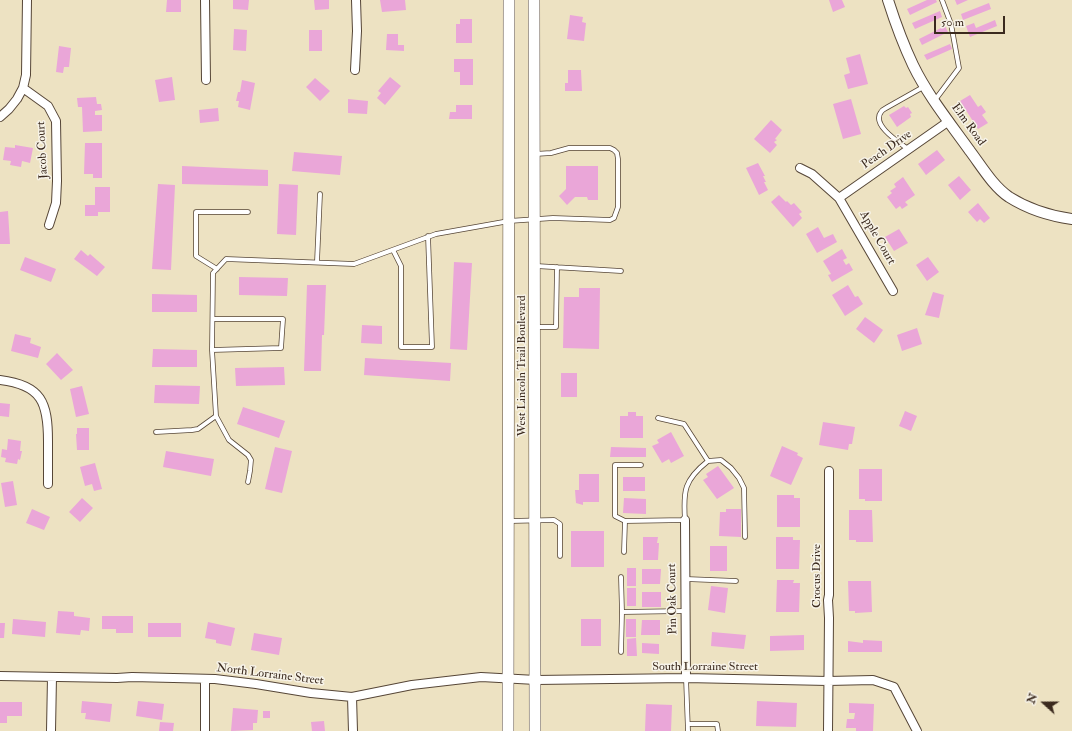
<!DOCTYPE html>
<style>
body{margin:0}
#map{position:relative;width:1072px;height:731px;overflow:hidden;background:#ede2c2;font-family:"IM FELL Double Pica",serif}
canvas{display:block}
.north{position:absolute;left:1024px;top:683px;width:40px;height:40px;-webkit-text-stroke:3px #f7f3e8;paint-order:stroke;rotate:291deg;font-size:11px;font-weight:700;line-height:16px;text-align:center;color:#3b2a1e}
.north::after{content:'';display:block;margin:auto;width:14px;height:18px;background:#3b2a1e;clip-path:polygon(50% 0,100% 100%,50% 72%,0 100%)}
.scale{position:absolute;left:934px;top:16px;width:71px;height:18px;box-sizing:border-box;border:2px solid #3b2a1e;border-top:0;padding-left:5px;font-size:12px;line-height:14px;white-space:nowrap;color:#3b2a1e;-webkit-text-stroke:3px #f7f3e8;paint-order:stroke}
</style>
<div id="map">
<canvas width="1072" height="731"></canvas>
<div class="north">N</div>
<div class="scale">50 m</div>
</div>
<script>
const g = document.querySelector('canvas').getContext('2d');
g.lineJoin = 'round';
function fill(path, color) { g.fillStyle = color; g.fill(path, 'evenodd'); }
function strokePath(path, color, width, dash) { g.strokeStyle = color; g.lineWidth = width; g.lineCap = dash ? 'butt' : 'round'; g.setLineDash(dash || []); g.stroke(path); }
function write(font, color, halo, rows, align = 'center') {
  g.font = font + ' "IM FELL Double Pica",serif'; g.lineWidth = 3; g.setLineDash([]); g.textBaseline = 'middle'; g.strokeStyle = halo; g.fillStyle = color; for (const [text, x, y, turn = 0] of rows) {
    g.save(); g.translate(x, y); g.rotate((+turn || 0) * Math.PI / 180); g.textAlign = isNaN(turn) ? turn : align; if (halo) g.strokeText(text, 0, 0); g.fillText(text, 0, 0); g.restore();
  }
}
fill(new Path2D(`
 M167,0H181V12H166Z
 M233,0H249L248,10L233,9Z
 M314,0H329V9L315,10Z
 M380,0H405L406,10L382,12Z
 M829,0H842L845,7L833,12Z
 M927,0H936L937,2L910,15L907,9Z
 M955,0H968L957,5Z
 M989,3L991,9L963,20L961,14Z
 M940,11L942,17L915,29L912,23Z
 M570,15L583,17L582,22L586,23L584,41L567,39Z
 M460,19H472V43H456V24H460Z
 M995,20L997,26L970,37L966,26L974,23L976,28Z
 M945,26L948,32L922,45L919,39Z
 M234,29L247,30L246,51L233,50Z
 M309,30H322V51H309Z
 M387,34H398V45H404V51L386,50Z
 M950,44L952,49L927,60L924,55Z
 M59,46L71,48L69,67H64L63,73L56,72Z
 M860,54L868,84L848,89L844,75L850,73L846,58Z
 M454,59H473V85H460V72H454Z
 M568,70H581L582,91H565V83H568Z
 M172,77L175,100L159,102L155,80Z
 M390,77L401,86L385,105L377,98L381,93L378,91Z
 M315,78L330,91L320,101L306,87Z
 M242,80L255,83L250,110L238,107L239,101H236L238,92H240Z
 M970,95L978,107L981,105L986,112L982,115L988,123L978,129L960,101Z
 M96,97L97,104H101L102,110L95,111V115H102V131L83,132L82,107H78L77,98Z
 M348,99L368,101L367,114L348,113Z
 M851,99L861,134L843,139L833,104Z
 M456,105H472V119H449L450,112H456Z
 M904,106L906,108L908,107L912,113L910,114L911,117L897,127L889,115Z
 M218,108L219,121L200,123L199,110Z
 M771,120L782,130L775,139L777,140L774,142L777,145L770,153L754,139Z
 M85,143H102V178H93V174H84Z
 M15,145L33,148L30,163L22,161L21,167L10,165L11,161L3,160L5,147L15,148Z
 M937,150L945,160L926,175L918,164Z
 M294,152L342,156L340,175L292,171Z
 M758,163L765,176H763L766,182H764L768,190L759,195L746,168Z
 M182,166L268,170V186L182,184Z
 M566,166H598V200H588L587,197H575L567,205L559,196L566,189Z
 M959,176L971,190L960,200L948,185Z
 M903,177L915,195L905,202L908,205L902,209L900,206L896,209L887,197L892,193L890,191L896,187L894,184Z
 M158,184L175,185L171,270L152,269Z
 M279,184L298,185L296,235L277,234Z
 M95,187H110V212H98V216H85V205H95Z
 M779,195L786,202L787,201L791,205L794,203L802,212L799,214L802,218L793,227L771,202Z
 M978,203L990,218L984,223L980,219L977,222L968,212Z
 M8,211L10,244H0V212Z
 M818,227L824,238L833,234L837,242L817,253L806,234Z
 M899,229L908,243L894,251L885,237Z
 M842,249L847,258L843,260L846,265L849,263L853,270L832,282L828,275L831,274L823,261Z
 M81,250L88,256L90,254L105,267L97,276L74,259Z
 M25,257L56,269L51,282L20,270Z
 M928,257L939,272L927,281L916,265Z
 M454,262L472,263L467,350L450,349Z
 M239,277L288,278L287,296L239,295Z
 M307,285H326L324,335H322L321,371H304Z
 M848,285L855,297L858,296L863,304L845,316L832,295Z
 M579,288H600L599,349L563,348L564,297H579Z
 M933,292L944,295L939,318L925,315Z
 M152,294L197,295V312H152Z
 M865,317L883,330L874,343L856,329Z
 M362,325L382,326V344L361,343Z
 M917,328L922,344L902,351L897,335Z
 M15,334L31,338L30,343L41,347L38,358L11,351Z
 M153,349L197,350V367H152Z
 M57,353L73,370L61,380L46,364Z
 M365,358L451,363L450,381L364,375Z
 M284,367L285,385L236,386L235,368Z
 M561,373H577V397H561Z
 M155,385L200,386L199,404L154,403Z
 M82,386L89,414L76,417L70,389Z
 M0,403L10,404L9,417L0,416Z
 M243,407L285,421L279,438L237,424Z
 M905,411L917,416L911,431L899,426Z
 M628,412H636V416H643V438H620V416H628Z
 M823,422L855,427L852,444H849L848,450L819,445Z
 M77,428H89V450H77L76,434H77Z
 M671,432L684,456L671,463L669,459L662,463L652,446L659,443L657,440Z
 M8,439L21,441L20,451H22L20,460L18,459L17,464L5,462L6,458L1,457L2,449L7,450Z
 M782,446L798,453L797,455L803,458L791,485L770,476Z
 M275,447L292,451L282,493L265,489Z
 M611,447L646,448V457H610Z
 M166,451L214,459L211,476L163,467Z
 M95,463L102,489L94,491L92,484L85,486L80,467Z
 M718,466L734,488L717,499L703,480L708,477L706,474Z
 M859,469H882V501H865V499H859Z
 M579,474H599V502H583V505L576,503L575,490H579Z
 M623,477H645V491H623Z
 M13,481L17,505L5,507L1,483Z
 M777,495H794V498H800V527H777Z
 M82,498L93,508L80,522L69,512Z
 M624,498L646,499V514L623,513Z
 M32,509L50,517L44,530L26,523Z
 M726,509H741V537L719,536L720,512H726Z
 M849,510H872L873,542H856V540H849Z
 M571,531H604V567H571Z
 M643,537H658L657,543H659L658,560H643Z
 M776,537H793V540H800L799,569H776Z
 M710,546H727V571H710Z
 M627,568H636V586H627Z
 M642,569H661L660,584H642Z
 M777,580H794L793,583H800L799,612H776Z
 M848,581H871L872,612L855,613V611H849Z
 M711,586L728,588L725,613L708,610Z
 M627,588H636V606H627Z
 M642,592H661V607H642Z
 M58,611L74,612V616L90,618L89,631L81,630L80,635L56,633Z
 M102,616H133V633H116V629H102Z
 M13,619L46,622L45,637L12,634Z
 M581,619H601V646H581Z
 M626,619H636V637H626Z
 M642,620H660V635H641Z
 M208,622L235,628L231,646L216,643V640L205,638Z
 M0,623H5L4,638H0Z
 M148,623H181V637H148Z
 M712,632L746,635L744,649L711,646Z
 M254,633L282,638L279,655L251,650Z
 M804,635V650L770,651V636Z
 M636,638L637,656H627V639Z
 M863,640L882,641V652H848V641L863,643Z
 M642,643L659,644V654L642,653Z
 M82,701L112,704L110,722L85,719L86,713H81Z
 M138,701L164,704L162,720L136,716Z
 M757,701L797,703L796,727L756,726Z
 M0,702H22V716H7V723H0Z
 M849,703L874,704L873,731H856V728H846L847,719H854L855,713H849Z
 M646,704L672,705L671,731H645Z
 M233,708L258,710L257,723H253V730L231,731Z
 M263,711H270V718H263Z
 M324,721L325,731H312L311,722Z
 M160,722L174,723L173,731H159Z`), '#eaa6d8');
const service = new Path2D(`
 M935,100L959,68L951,24L942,0
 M908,149C900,143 871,125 881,112C882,110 884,109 886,108L925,86
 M393,250L401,266V347H432L428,236
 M317,262L320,194
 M536,266L621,271
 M217,269L196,256V212H248
 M536,327H556L557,267
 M212,350L281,348L283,319H213
 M156,432L192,430L198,429L216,416
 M708,461L721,460L731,468L739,478L744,488L745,537
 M248,482L250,471L251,460L248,455L229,440L216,416L212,350L213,273L226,259L354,264L436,234L509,221L553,218L610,220L614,218L618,207V159L617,153L614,150L610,148H569L551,153L535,154
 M510,521L554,520L560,524V556
 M625,521L615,516V465H641
 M624,552L625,521L685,520C683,491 684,480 708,461L684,424L658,418
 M621,577L622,612
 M686,579L736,581
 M621,652L622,612L685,611
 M686,678L688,731
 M688,724H717L718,731`);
const minor = new Path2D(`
 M205,0L206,80
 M355,70L357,31L356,0
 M23,88L48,106L56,121L57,181L56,203L49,225
 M0,117L9,109L17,99L23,88L26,75L27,0
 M800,168L812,174L839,198L893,291
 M839,198L949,121
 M0,380C42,385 48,403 48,441C48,455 48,470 48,484
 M685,520L686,678
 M0,676L117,678L132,677L215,679L256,684L311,693L352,697L412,685L481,677L536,680L686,678L828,681L873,680L894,687L917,731
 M352,697L353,731
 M51,731L52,677
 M205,731V679
 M828,731L829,618L828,600L829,595V471`);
const tertiary = new Path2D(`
 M888,0C895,22 903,44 913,65C928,96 950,123 970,151C982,167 993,186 1009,197C1028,209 1050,216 1072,219`);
const secondary = new Path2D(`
 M534,0L535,731
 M508,731L509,0`);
strokePath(service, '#564637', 5.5);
strokePath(minor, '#564637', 10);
strokePath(tertiary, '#564637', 12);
strokePath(secondary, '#564637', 12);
strokePath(service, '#fff', 4);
strokePath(minor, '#fff', 8);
strokePath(tertiary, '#fff', 10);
strokePath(secondary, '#fff', 11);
write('12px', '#3b2a1e', '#f7f3e8', [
 ["Elm Road",968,125,54],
 ["Jacob Court",43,150,-93],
 ["Peach Drive",887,150,-35],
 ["Apple Court",877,238,60],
 ["West Lincoln Trail Boulevard",522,366,-90],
 ["Crocus Drive",817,576,-90],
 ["Pin Oak Court",673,599,-91],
 ["South Lorraine Street",705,667],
 ["North Lorraine Street",270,675,7]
]);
</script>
